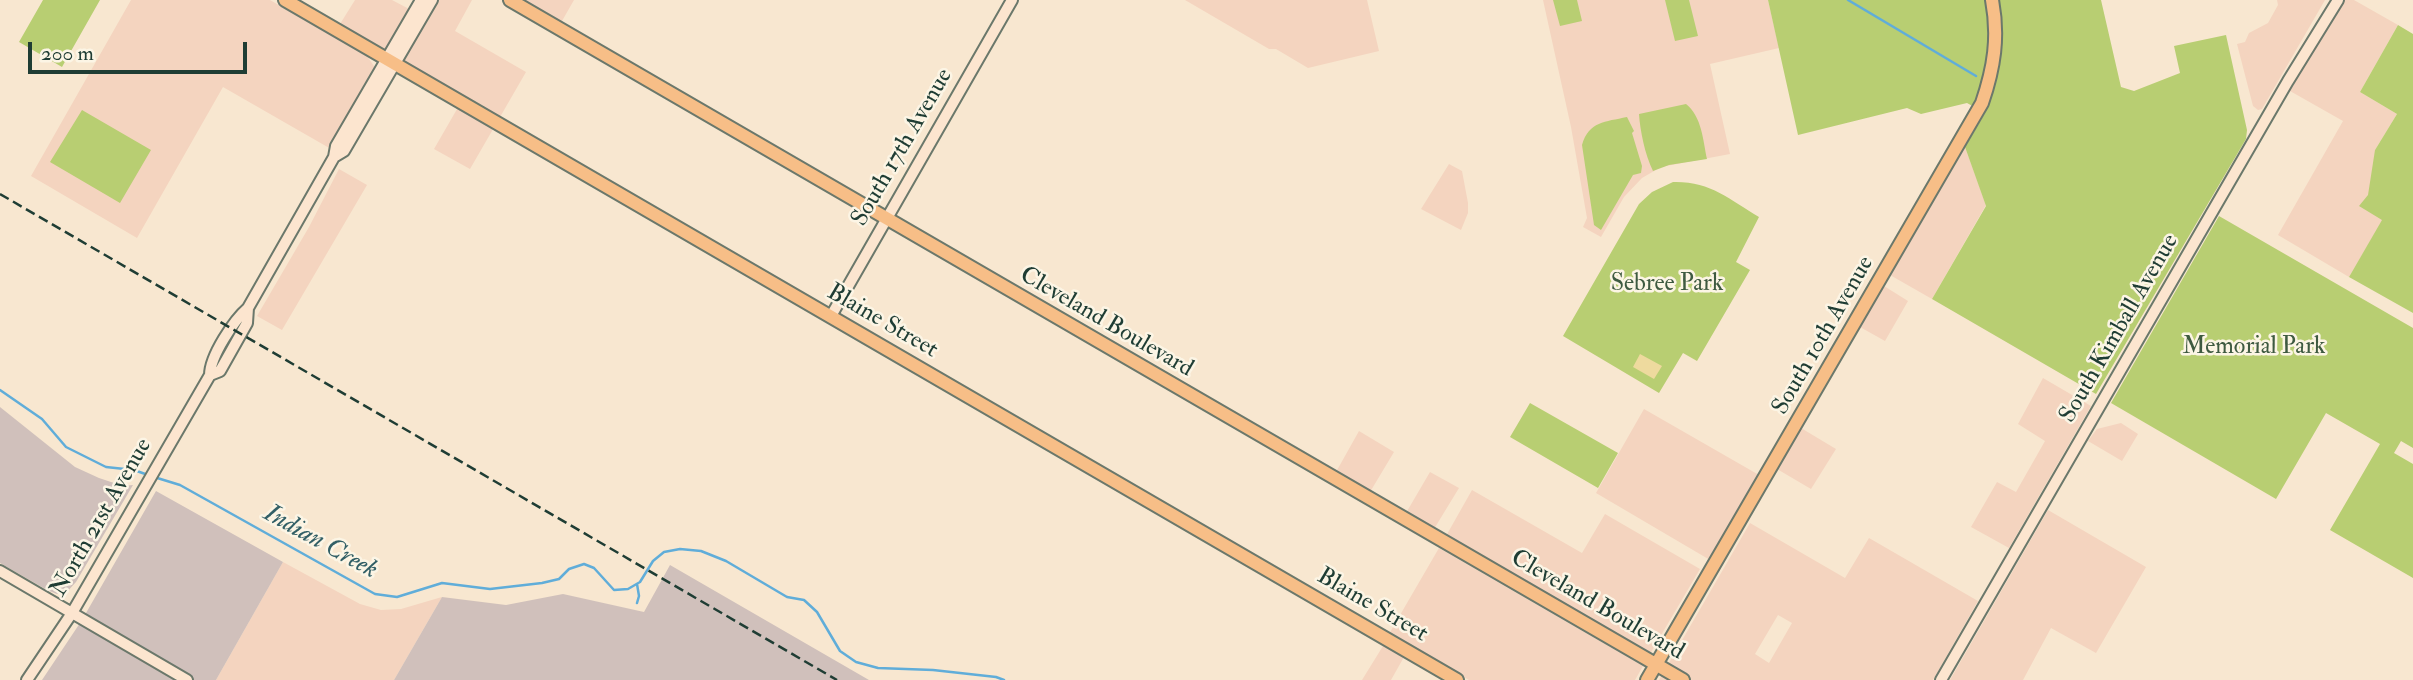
<!DOCTYPE html>
<style>
body{margin:0}
#map{position:relative;width:2413px;height:680px;overflow:hidden;background:#f8e7d0;font-family:"IM FELL Double Pica",serif}
canvas{display:block}
.scale{position:absolute;left:28px;top:42px;width:219px;height:32px;box-sizing:border-box;border:4px solid #1f3d34;border-top:0;padding-left:9px;font-size:21px;line-height:24px;white-space:nowrap;color:#1f3d34;-webkit-text-stroke:5px #fcf5e5;paint-order:stroke}
</style>
<div id="map">
<canvas width="2413" height="680"></canvas>
<div class="scale">200 m</div>
</div>
<script>
const g = document.querySelector('canvas').getContext('2d');
g.lineJoin = 'round';
function fill(path, color) { g.fillStyle = color; g.fill(path, 'evenodd'); }
function strokePath(path, color, width, dash) { g.strokeStyle = color; g.lineWidth = width; g.lineCap = dash ? 'butt' : 'round'; g.setLineDash(dash || []); g.stroke(path); }
function write(font, color, halo, rows, align = 'center') {
  g.font = font + ' "IM FELL Double Pica",serif'; g.lineWidth = 5; g.setLineDash([]); g.textBaseline = 'middle'; g.strokeStyle = halo; g.fillStyle = color; for (const [text, x, y, turn = 0] of rows) {
    g.save(); g.translate(x, y); g.rotate((+turn || 0) * Math.PI / 180); g.textAlign = isNaN(turn) ? turn : align; if (halo) g.strokeText(text, 0, 0); g.fillText(text, 0, 0); g.restore();
  }
}
fill(new Path2D(`
 M131,0H270L367,56L374,66V72L331,149L223,87L137,238L31,176Z
 M355,0H392L411,10L387,51L340,24Z
 M437,0H472L455,31L526,72L470,169L434,149L464,97L402,61Z
 M510,0H574L558,28Z
 M1185,0H1367L1379,51L1308,68L1276,49H1269Z
 M1543,0H1768L1779,48L1710,64L1730,154L1661,167L1642,178L1624,197L1601,237L1583,227L1587,218L1571,127Z
 M2277,0H2325L2262,109L2258,110L2253,106L2237,44L2245,42L2249,33L2268,23L2278,5Z
 M2343,0H2354L2398,25L2360,92L2397,114L2375,150L2383,220L2349,277L2278,235L2343,121L2290,91Z
 M1965,147L1986,205L1932,299L1890,275Z
 M1449,164L1462,171L1468,203V213L1461,230L1421,209Z
 M339,169L367,185L282,330L257,316L309,227Z
 M1884,286L1908,301L1885,341L1860,327Z
 M2043,378L2091,406L2009,548L1971,527L1997,482L2016,492L2045,441L2018,424Z
 M1644,409L1759,475L1710,560L1596,493Z
 M2121,423L2138,434L2122,461L2088,441L2097,429Z
 M1801,428L1836,449L1811,489L1777,469Z
 M1359,431L1394,452L1370,492L1336,472Z
 M1430,472L1459,488L1434,529L1406,513Z
 M1472,490L1582,553L1605,514L1700,569L1650,654L1446,536Z
 M2048,510L2146,567L2096,653L2051,628L2023,680H1950Z
 M1750,523L1845,578L1869,538L1978,601L1933,680H1659ZM1778,615L1792,623L1769,663L1755,654Z
 M1439,548L1643,666L1635,680H1469L1389,634Z
 M283,562L360,604L381,610L401,609L442,597L394,680H216Z
 M1383,646L1404,657L1391,680H1362Z`), '#f4d4bf');
fill(new Path2D(`
 M0,407L75,467L99,478L123,486L133,485L76,582L65,594H57L47,590L0,563Z
 M156,491L283,562L216,680H42L82,620Z
 M670,565L869,680H394L442,597L506,605L563,594L644,612Z`), '#d0c0bb');
fill(new Path2D(`
 M43,0H100L62,67L19,42Z
 M1553,0H1577L1582,21L1560,26Z
 M1665,0H1689L1698,36L1675,41Z
 M1768,0H2101L2121,87L2134,91L2180,73L2174,46L2226,35L2247,130L2246,139L2096,394L1932,299L1986,206L1965,147L1985,113L1967,103L1921,114L1907,108L1798,135Z
 M2398,25L2413,34V313L2349,277L2382,220L2359,206L2368,195L2375,150L2397,114L2360,92Z
 M1686,104C1702,117 1703,140 1707,159L1669,165L1653,171C1645,155 1640,130 1639,114Z
 M82,110L151,150L120,203L50,162Z
 M1627,117L1634,131L1632,133L1642,166L1641,173L1633,175L1601,230L1594,225L1582,145C1589,121 1605,122 1627,117Z
 M1673,182C1710,181 1729,199 1759,217L1736,262L1750,270L1697,361L1683,353L1659,393L1563,336L1639,204L1652,192Z
 M2219,216L2413,328V448L2401,441L2394,453L2413,464V578L2330,530L2380,444L2326,413L2276,499L2111,403Z
 M1530,403L1618,453L1598,488L1510,437Z`), '#b8ce72');
fill(new Path2D(`
 M1640,354L1662,366L1654,379L1633,367Z`), '#eeda9e');
strokePath(new Path2D(`
 M1848,0L1976,76
 M0,390L42,419L66,447L106,467L134,470L148,475
 M154,477L180,485L375,594L397,597L442,583L490,589L542,583L559,579L569,569L584,564L594,568L614,590L628,589L640,582L653,561L664,552L680,549L701,551L726,561L787,597L804,600L817,612L840,651L856,662L878,668L933,670L996,677L1004,680
 M637,603L639,596L637,584`), '#60add9', 2.5);
const secondary = new Path2D(`
 M334,157L344,151L432,0
 M831,316L1012,0
 M210,375L220,371L247,323L248,308
 M0,571L187,680
 M27,680L72,613L210,375C210,356 234,320 248,308L334,157L336,146L421,0
 M1941,680L2288,81L2338,0`);
const primary = new Path2D(`
 M285,0L1457,680
 M510,0L1683,680
 M1647,680L1982,103C1994,68 1999,37 1992,0`);
strokePath(secondary, '#6b786b', 14);
strokePath(primary, '#6b786b', 16);
strokePath(secondary, '#fce5cf', 10);
strokePath(primary, '#f7be87', 12);
strokePath(new Path2D(`
 M0,194L837,680`), '#1f3d34', 2.5, [10, 5]);
write('24px', '#1f3d34', '#fcf5e5', [
 ["South 17th Avenue",903,148,-60],
 ["Blaine Street",882,322,30],
 ["Cleveland Boulevard",1106,323,30],
 ["South Kimball Avenue",2120,329,-60],
 ["South 10th Avenue",1824,336,-60],
 ["North 21st Avenue",102,518,-60],
 ["Blaine Street",1372,606,30],
 ["Cleveland Boulevard",1597,606,30]
]);
write('24px', '#3e5a40', '#fcf5e5', [
 ["Sebree Park",1667,285],
 ["Memorial Park",2254,348]
]);
write('italic 26px', '#325f66', '#fcf5e5', [
 ["Indian Creek",320,543,29]
]);
</script>
